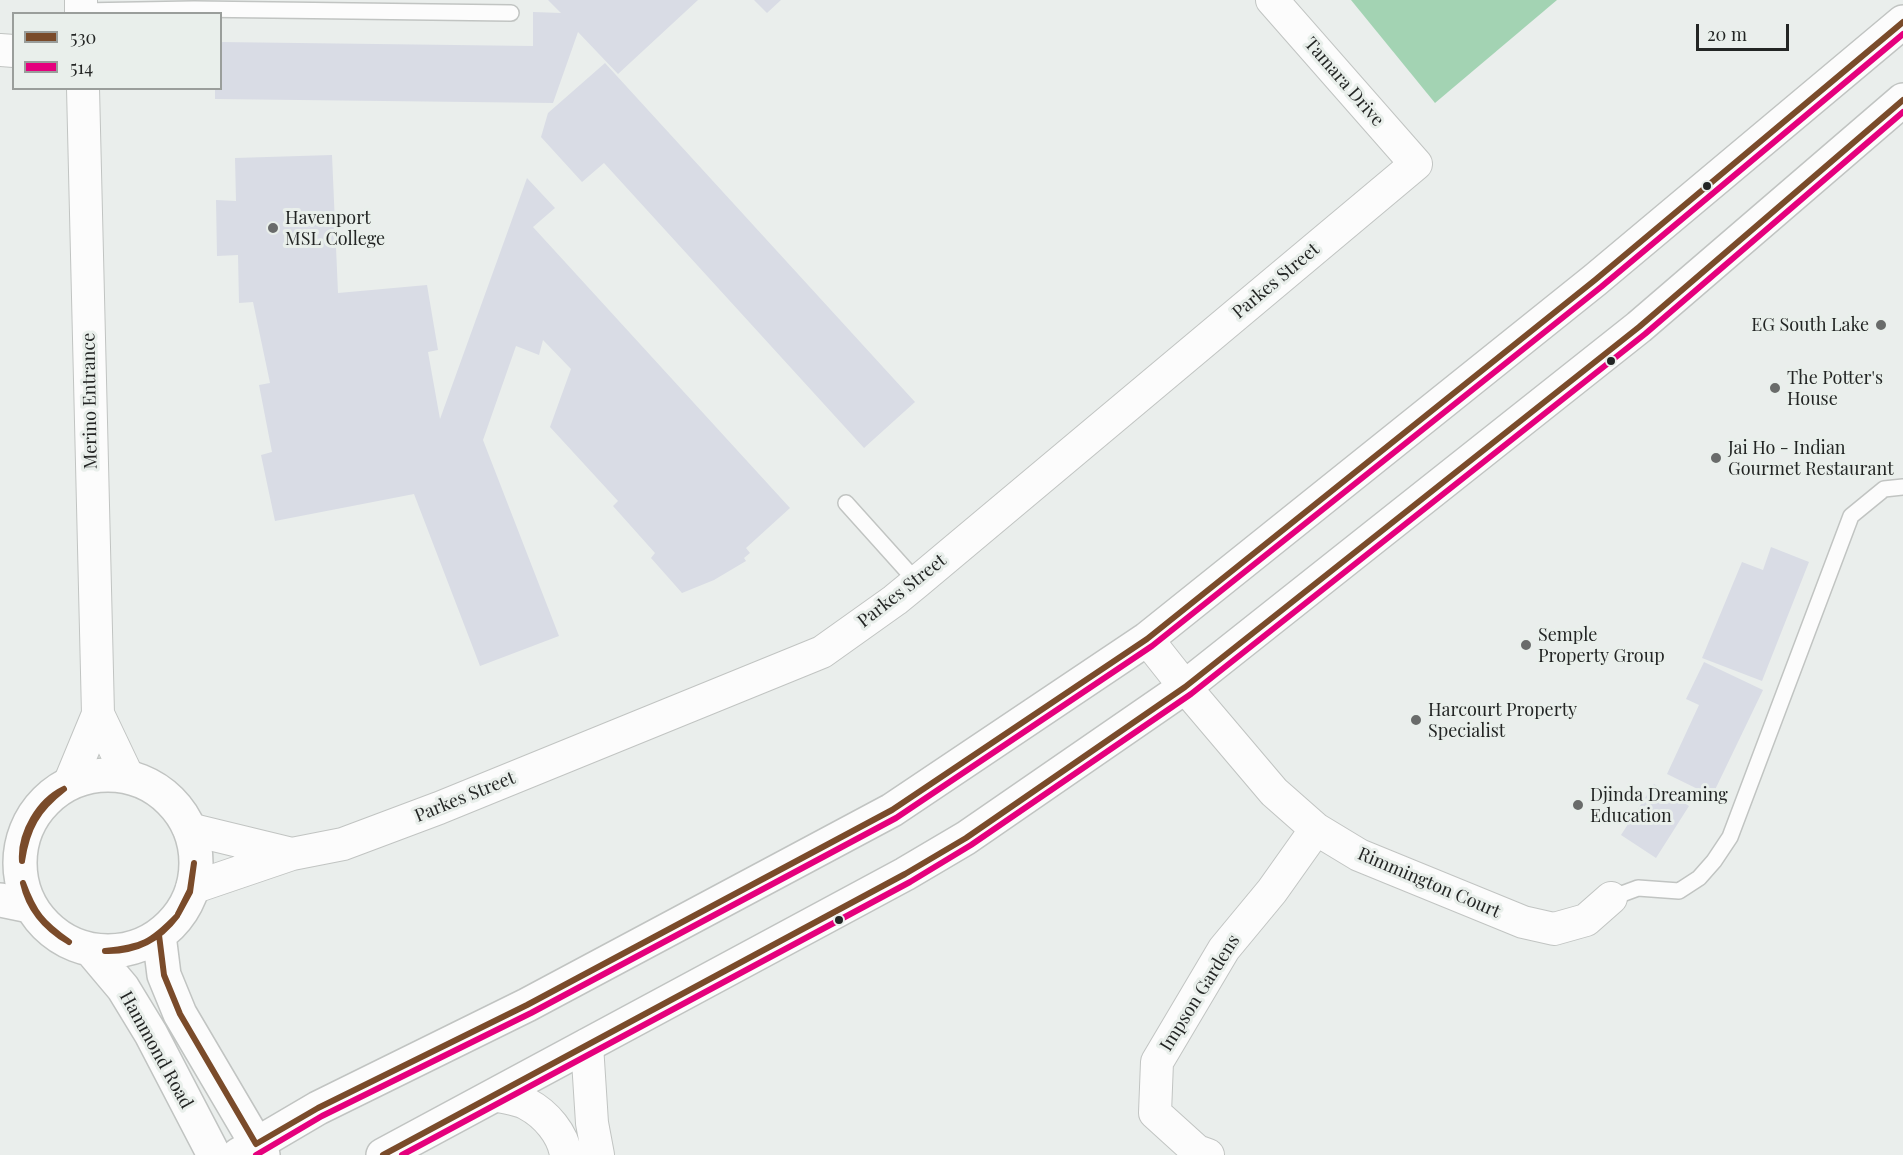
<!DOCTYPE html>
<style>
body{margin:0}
#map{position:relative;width:1903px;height:1155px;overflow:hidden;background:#eaeeec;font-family:"Playfair Display",serif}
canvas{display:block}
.legend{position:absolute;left:12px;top:12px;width:210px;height:78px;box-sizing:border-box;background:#e9efeb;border:2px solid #9a9e9b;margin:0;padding:8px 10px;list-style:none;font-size:18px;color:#232524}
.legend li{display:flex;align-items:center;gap:12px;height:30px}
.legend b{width:30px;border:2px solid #9a9e9b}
.scale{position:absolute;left:1696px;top:24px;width:93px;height:27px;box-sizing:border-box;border:3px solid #232524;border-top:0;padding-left:8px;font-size:18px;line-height:21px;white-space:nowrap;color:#232524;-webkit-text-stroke:4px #e9efeb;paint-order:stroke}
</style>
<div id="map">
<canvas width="1903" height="1155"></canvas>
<ul class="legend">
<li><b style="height:8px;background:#7a4b2a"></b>530</li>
<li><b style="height:8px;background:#e5007d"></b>514</li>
</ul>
<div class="scale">20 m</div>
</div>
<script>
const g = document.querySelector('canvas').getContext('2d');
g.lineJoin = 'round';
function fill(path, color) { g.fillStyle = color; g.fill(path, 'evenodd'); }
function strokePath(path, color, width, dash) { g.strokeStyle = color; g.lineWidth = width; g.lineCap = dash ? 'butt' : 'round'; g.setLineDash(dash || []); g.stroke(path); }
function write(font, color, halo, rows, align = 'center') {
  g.font = font + ' "Playfair Display",serif'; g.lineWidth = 6; g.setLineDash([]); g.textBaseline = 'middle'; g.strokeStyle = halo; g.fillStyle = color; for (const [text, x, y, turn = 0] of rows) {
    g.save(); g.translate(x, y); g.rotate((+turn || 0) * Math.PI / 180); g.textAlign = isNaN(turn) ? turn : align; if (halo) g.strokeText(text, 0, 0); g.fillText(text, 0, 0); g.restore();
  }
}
fill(new Path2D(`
 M1351,0H1557L1435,103Z`), '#a3d3b3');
fill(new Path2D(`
 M548,0H698L618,74L578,32L553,103L215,99V88H220V42L533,46V12L561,13Z
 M754,0H781L767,13Z
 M605,63L915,402L864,448L604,163L582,182L541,137L548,113Z
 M332,155L338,293L427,285L438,350L428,352L440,419L527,178L555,208L533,227L790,508L746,548L750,553L744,558L746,561L714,580L682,593L651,558L655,553L613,506L618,501L550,427L571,369L543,340L539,355L516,346L483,440L559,636L480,666L414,494L275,521L261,455L272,452L259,385L270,383L253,302L239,303L238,255L217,256L216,200L236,201L235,158Z
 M1771,547L1809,562L1762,681L1702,658L1742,562L1763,570Z
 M1704,662L1763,690L1712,796L1667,774L1699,705L1686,699Z
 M1654,784L1689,806L1656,858L1621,835Z`), '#d9dce5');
const service = new Path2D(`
 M81,11L194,9L511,13
 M846,503L917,582
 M1611,898L1638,888L1679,891L1699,878L1714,861L1730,837L1851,516L1884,489L1903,487`);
const minor = new Path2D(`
 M81,0V14
 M0,50L14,51
 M83,88L98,714L128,777
 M1147,639L1185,687L1274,792L1316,829L1359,855L1523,922L1554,929L1586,920L1611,898
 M69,784L98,714
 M189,829L292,854
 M192,888L292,854L343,844L439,808L822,652L895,600L917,582L1416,164L1272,0
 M587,1045L592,1123L598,1155
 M495,1095C505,1098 518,1099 527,1104C546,1114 563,1134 566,1155
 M1208,1155L1197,1151L1155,1113L1157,1062L1224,949L1272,891L1316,829`);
const secondary = new Path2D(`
 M20 863a88 88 0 1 1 176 0a88 88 0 1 1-176 0Z
 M0,900L30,906
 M159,935L164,975L180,1014L263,1155
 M91,950L123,988L151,1034L214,1155`);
const primary = new Path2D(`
 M238,1155L318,1108L527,1005L892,810L1147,639L1595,280L1903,22
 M383,1155L905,874L966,838L1185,687L1639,327L1903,100`);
strokePath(service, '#c1c4c2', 18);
strokePath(minor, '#c1c4c2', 34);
strokePath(secondary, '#c1c4c2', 36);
strokePath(primary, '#c1c4c2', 36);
strokePath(service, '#fcfcfc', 15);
strokePath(minor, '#fcfcfc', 32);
strokePath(secondary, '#fcfcfc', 33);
strokePath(primary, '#fcfcfc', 33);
strokePath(new Path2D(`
 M22,861C20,833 39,801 64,789
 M22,861C27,828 37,810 64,789
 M23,883C34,913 42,923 69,942
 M23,883C29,910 45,928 69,942
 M178,914L190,890L194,863
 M178,914L190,892L194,863
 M159,935L164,975L180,1014L256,1144L318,1108L527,1005L892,810L1147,639L1595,280L1903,22
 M105,951C135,952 159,940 177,916
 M105,951C142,947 151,943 177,916
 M383,1155L905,874L966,838L1185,687L1639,327L1903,100`), '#7a4b2a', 6);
strokePath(new Path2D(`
 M256,1155L322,1116L531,1013L896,818L1152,646L1601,287L1903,34
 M402,1155L910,882L971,845L1191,694L1645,334L1903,112`), '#e5007d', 6);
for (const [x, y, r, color] of [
 [1707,186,5,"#232524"],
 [273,228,6,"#696b6a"],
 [1881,325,6,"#696b6a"],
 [1611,361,5,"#232524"],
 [1775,388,6,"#696b6a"],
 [1716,458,6,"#696b6a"],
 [1526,645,6,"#696b6a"],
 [1416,720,6,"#696b6a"],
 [1578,805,6,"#696b6a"],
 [839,920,5,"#232524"]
]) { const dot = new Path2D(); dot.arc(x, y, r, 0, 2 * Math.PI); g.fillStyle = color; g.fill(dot); strokePath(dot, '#e9efeb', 2); }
write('18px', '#232524', '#e9efeb', [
 ["Tamara Drive",1344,82,49],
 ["Parkes Street",1276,281,-40],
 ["Merino Entrance",90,401,-91],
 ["Parkes Street",902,591,-38],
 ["Parkes Street",465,797,-22],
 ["Rimmington Court",1429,883,23],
 ["Impson Gardens",1200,993,-58],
 ["Hammond Road",156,1050,61]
]);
write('18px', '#232524', '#e9efeb', [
 ["Havenport",285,218],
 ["MSL College",285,239],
 ["EG South Lake",1869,325,"right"],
 ["The Potter's",1787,378],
 ["House",1787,399],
 ["Jai Ho - Indian",1728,448],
 ["Gourmet Restaurant",1728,469],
 ["Semple",1538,635],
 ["Property Group",1538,656],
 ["Harcourt Property",1428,710],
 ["Specialist",1428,731],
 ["Djinda Dreaming",1590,795],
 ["Education",1590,816]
], 'left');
</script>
